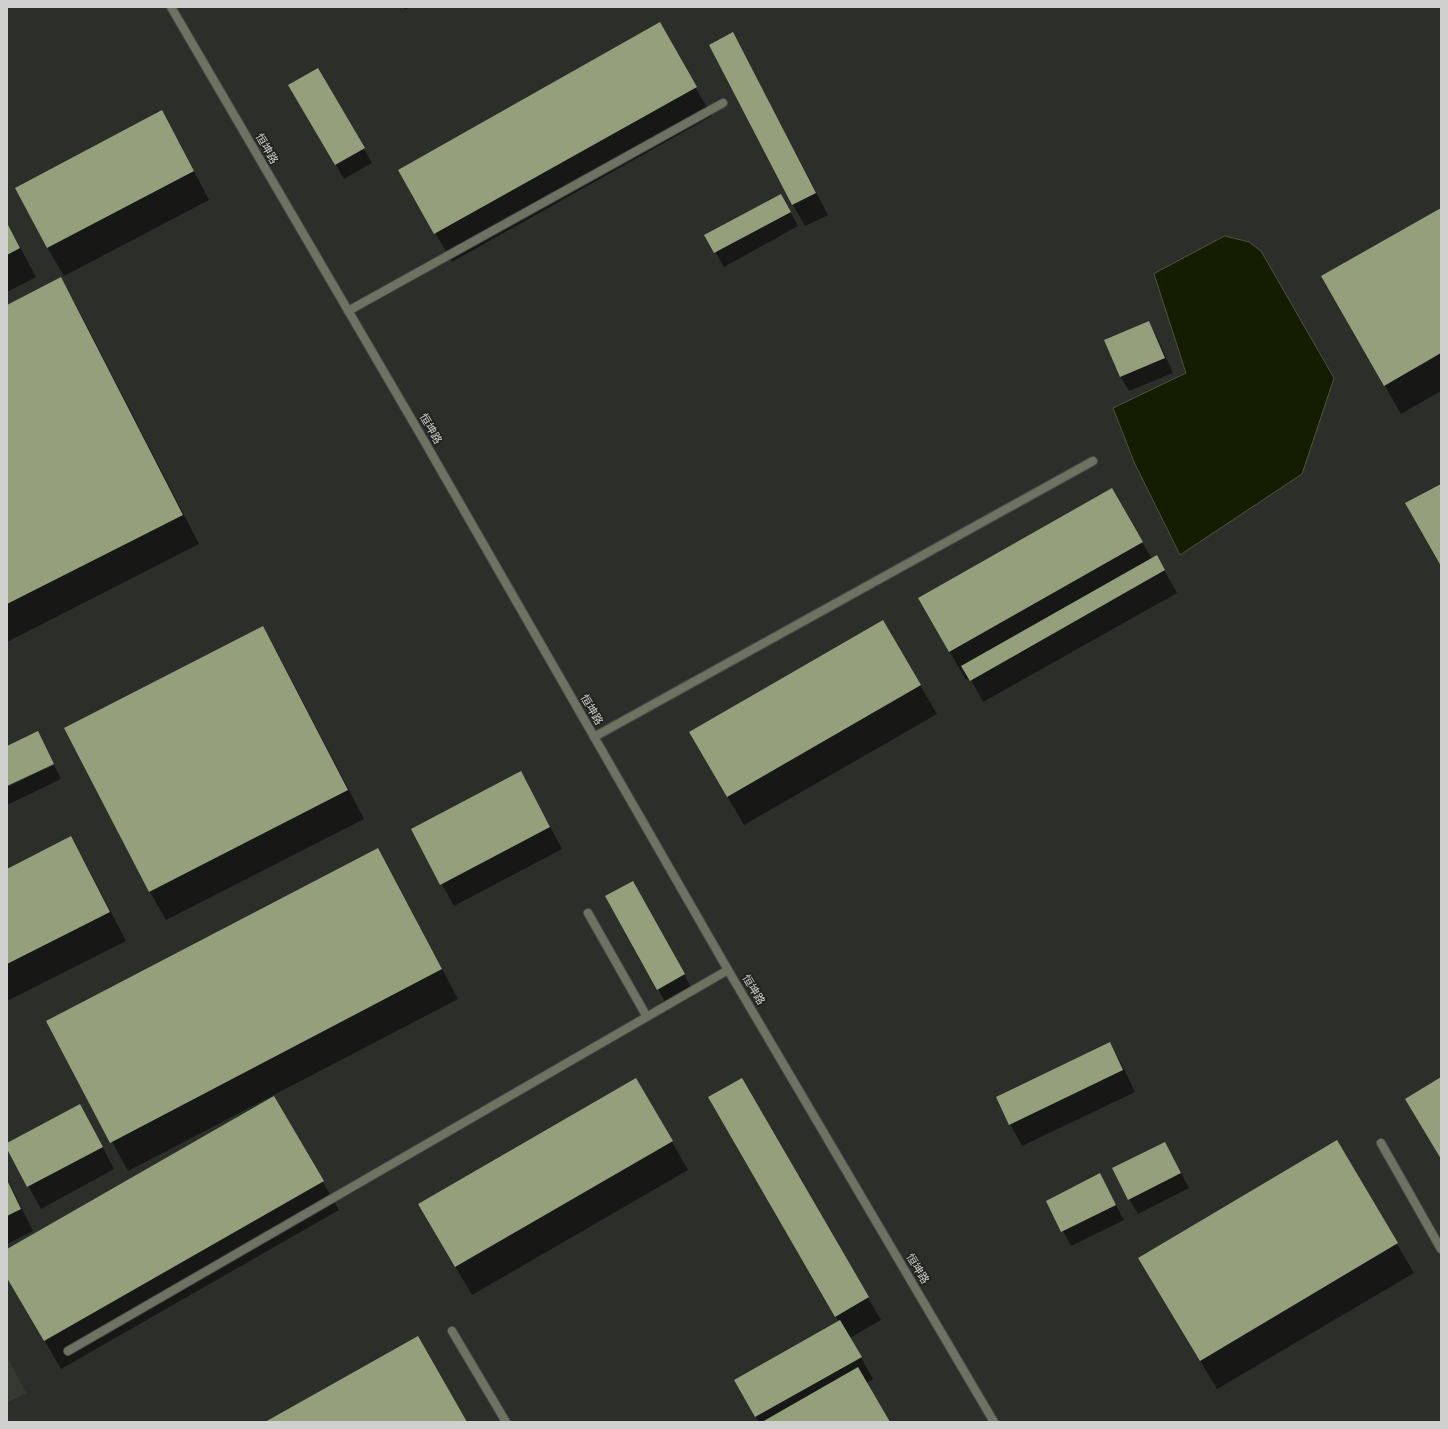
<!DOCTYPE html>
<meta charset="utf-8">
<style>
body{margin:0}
#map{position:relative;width:1448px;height:1429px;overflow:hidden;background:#2c2e2a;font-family:"Space Grotesk",sans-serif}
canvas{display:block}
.frame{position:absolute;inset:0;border:8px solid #d0d1cf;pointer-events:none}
</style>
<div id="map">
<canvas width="1448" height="1429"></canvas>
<div class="frame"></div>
</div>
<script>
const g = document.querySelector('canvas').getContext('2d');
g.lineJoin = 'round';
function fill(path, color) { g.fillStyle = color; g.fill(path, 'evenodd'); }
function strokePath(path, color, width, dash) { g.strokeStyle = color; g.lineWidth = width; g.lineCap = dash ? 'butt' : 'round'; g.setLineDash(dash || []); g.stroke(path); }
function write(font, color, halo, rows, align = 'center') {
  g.font = font + ' "Space Grotesk","Noto Sans SC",sans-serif'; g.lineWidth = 4; g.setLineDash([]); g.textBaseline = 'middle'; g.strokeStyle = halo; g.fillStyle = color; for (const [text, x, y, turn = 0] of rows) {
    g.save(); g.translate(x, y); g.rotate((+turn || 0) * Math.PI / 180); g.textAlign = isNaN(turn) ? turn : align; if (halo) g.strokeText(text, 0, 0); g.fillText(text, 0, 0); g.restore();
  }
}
fill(new Path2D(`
 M7,1356L26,1393L7,1403Z`), '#35392f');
const water = new Path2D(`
 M1225,236L1249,242L1261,251L1334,378L1302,474L1180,555L1134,462L1113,408L1186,373L1154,274Z`);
fill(water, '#151d00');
strokePath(water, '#4d533e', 1);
fill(new Path2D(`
 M404,7H411L405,10Z
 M659,24L712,116L452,262L399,170Z
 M733,34L745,56L828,215L805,226L793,205Z
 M318,69L372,163L344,179L290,85Z
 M178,140L209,200L64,276L47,247Z
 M789,209L798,226L724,267L706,235Z
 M1441,209V391L1401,414L1322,276Z
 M7,223L36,277L7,292Z
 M61,278L77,307L199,544L7,642V306Z
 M1149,322L1157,337L1173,373L1129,391L1121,377L1106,341Z
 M1111,489L1152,559L1156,556L1177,593L983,702L970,678L966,680L919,598Z
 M883,622L937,714L744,825L690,733Z
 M263,627L279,656L364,819L166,920L150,892Z
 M54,765L61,779L7,805V787Z
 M533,795L562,849L454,906L412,830Z
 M71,838L87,866L126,941L7,1001V870Z
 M378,849L394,878L458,999L128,1171L47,1022Z
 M641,896L692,989L666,1004L658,989Z
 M1110,1043L1122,1065L1135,1092L1022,1146L1010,1124Z
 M636,1079L688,1170L472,1295L419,1205Z
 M741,1079L881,1320L850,1338L873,1379L867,1383L889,1422H759L735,1380L839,1322L709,1097Z
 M274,1097L339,1210L61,1369L7,1276V1250Z
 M92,1127L114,1169L41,1209L7,1147V1144Z
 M1336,1141L1414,1273L1217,1389L1156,1287Z
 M1165,1143L1189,1188L1138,1214L1129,1199Z
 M1100,1175L1124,1220L1071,1246L1047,1201Z
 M7,1179L33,1231L7,1244Z`), '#0007');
fill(new Path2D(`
 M660,22L697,87L434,234L398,170Z
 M733,32L816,193L792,205L709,45Z
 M318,68L365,148L335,165L288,85Z
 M162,110L194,171L47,248L15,188Z
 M781,194L791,212L714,253L704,235Z
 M1441,208V353L1384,386L1321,276Z
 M7,223L20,248L7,255Z
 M61,277L183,515L7,604V305Z
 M1149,321L1165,358L1120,377L1104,340Z
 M1441,484V566L1405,503Z
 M1112,488L1143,542L949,652L918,598Z
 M1157,555L1165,570L970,681L961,666Z
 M883,620L921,685L727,797L689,732Z
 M263,626L348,790L149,892L64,728Z
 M38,731L54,764L7,786V746Z
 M521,771L550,827L440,885L411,829Z
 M71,836L110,912L7,964V869Z
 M378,848L442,969L110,1143L46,1021Z
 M633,881L685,974L657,990L605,896Z
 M1110,1042L1123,1070L1009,1125L996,1097Z
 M1441,1077V1159L1405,1099Z
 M636,1078L673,1141L455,1267L418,1204Z
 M742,1078L869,1297L835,1317L708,1097Z
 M274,1096L324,1181L44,1341L7,1278V1249Z
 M80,1104L103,1147L27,1187L7,1149V1143Z
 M1337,1140L1398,1243L1200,1361L1138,1258Z
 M1165,1142L1181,1173L1128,1200L1112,1168Z
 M1100,1173L1116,1205L1061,1232L1046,1201Z
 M7,1180L21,1209L7,1216Z
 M840,1320L862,1357L755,1417L734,1380Z
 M418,1336L467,1422H265Z
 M858,1367L890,1422H762Z`), '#949f7b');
const service = new Path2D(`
 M348,311L723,103
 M594,737L1093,461
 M588,913L647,1017
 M1381,1143L1441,1249
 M452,1331L506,1422
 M68,1351L728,970`);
const tertiary = new Path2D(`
 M171,7L423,439L728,970L994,1422`);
strokePath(service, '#4a4b48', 10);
strokePath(tertiary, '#4a4b48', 10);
strokePath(service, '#6d7263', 8);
strokePath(tertiary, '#6d7263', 8);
write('11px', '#d0d1cf', '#232420', [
 ["恒坤路",266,149,60],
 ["恒坤路",430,429,60],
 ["恒坤路",591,710,60],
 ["恒坤路",753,990,59],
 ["恒坤路",917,1269,59]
]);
</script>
